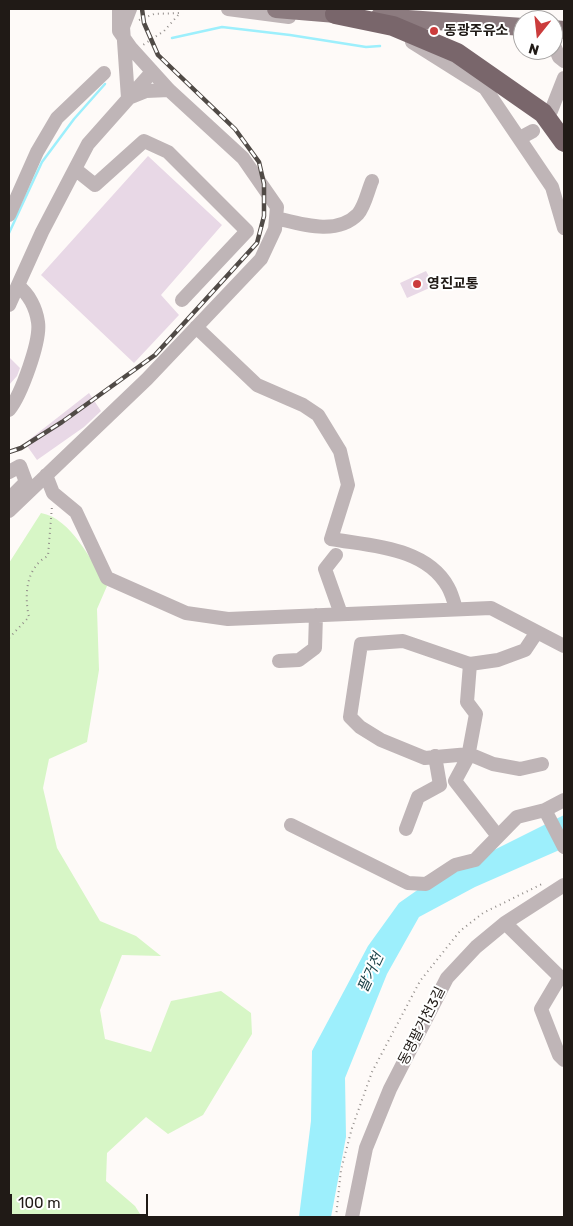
<!DOCTYPE html>
<meta charset="utf-8">
<style>
body{margin:0}
#map{position:relative;width:573px;height:1226px;overflow:hidden;background:#fefaf8;font-family:Rubik,sans-serif}
canvas{display:block}
.frame{position:absolute;inset:0;border:10px solid #201a16;pointer-events:none}
.north{position:absolute;left:513px;top:10px;width:50px;height:50px;box-sizing:border-box;background:#fff;border:1px solid #a6a3a2;border-radius:50%;rotate:196deg;font-size:14px;font-weight:700;line-height:20px;text-align:center;color:#201a16}
.north::after{content:'';display:block;margin:auto;width:18px;height:22px;background:#cb3c3c;clip-path:polygon(50% 0,100% 100%,50% 72%,0 100%)}
.scale{position:absolute;left:10px;top:1194px;width:138px;height:22px;box-sizing:border-box;border:2px solid #201a16;border-top:0;padding-left:6px;font-size:15px;line-height:18px;white-space:nowrap;color:#201a16;-webkit-text-stroke:4px #fff;paint-order:stroke}
</style>
<div id="map">
<canvas width="573" height="1226"></canvas>
<div class="frame"></div>
<div class="north">N</div>
<div class="scale">100 m</div>
</div>
<script>
const g = document.querySelector('canvas').getContext('2d');
g.lineJoin = 'round';
function fill(path, color) { g.fillStyle = color; g.fill(path, 'evenodd'); }
function strokePath(path, color, width, dash) { g.strokeStyle = color; g.lineWidth = width; g.lineCap = dash ? 'butt' : 'round'; g.setLineDash(dash || []); g.stroke(path); }
function write(font, color, halo, rows, align = 'center') {
  g.font = font + ' Rubik,"Noto Sans KR",sans-serif'; g.lineWidth = 4; g.setLineDash([]); g.textBaseline = 'middle'; g.strokeStyle = halo; g.fillStyle = color; for (const [text, x, y, turn = 0] of rows) {
    g.save(); g.translate(x, y); g.rotate((+turn || 0) * Math.PI / 180); g.textAlign = isNaN(turn) ? turn : align; if (halo) g.strokeText(text, 0, 0); g.fillText(text, 0, 0); g.restore();
  }
}
fill(new Path2D(`
 M41,513C71,518 92,562 107,586L97,609L99,670L87,742L49,759L43,788L57,848L100,921L136,936L161,956L122,955L100,1010L105,1039L151,1052L171,1001L221,991L251,1013L252,1034L203,1115L168,1134L146,1117L107,1153L106,1181L135,1206L142,1217H9V563Z`), '#d7f6c6');
fill(new Path2D(`
 M564,815V848L475,887L419,917L387,974L345,1078L346,1137L331,1217H299L311,1121L312,1051L368,946L399,903L426,884Z`), '#9deffc');
strokePath(new Path2D(`
 M172,38L222,27L290,35L366,47L380,46
 M9,233L42,162L74,119L105,84`), '#9deffc', 2.5);
fill(new Path2D(`
 M148,156L222,225L161,295L179,315L134,363L41,275Z
 M426,271L434,286L407,298L400,283Z
 M9,357L20,368L17,376L9,385Z
 M89,393L101,411L84,427L37,460L25,443Z`), '#e8d8e6');
strokePath(new Path2D(`
 M139,20L154,14L180,13L164,31L143,45
 M9,638L29,617C24,595 26,567 48,556L52,506
 M336,1217L341,1170L352,1128L372,1072L420,981L460,931L483,913L544,883`), '#928d8a', 2, [1, 4]);
strokePath(new Path2D(`
 M228,9L289,17
 M412,42L485,88L552,187L564,228
 M553,43L559,57L564,61
 M131,97L146,91L169,90
 M128,98L123,27L130,9
 M551,111L564,78
 M520,138L533,131
 M75,169L95,185L144,141L168,152L247,231L182,300
 M9,215L37,152L57,118L104,73
 M276,218C301,224 337,236 358,214C365,206 368,190 372,181
 M9,305L42,232L88,144L152,72
 M196,327L257,385L303,405L318,415L340,451L348,485L331,539C371,546 426,547 448,587C452,594 454,602 456,609
 M9,410C21,395 41,341 38,322C36,308 29,294 18,286
 M9,472L20,466L26,482L13,495
 M46,475L53,493L76,512L107,578L186,613L228,619L491,608L564,646
 M9,511L147,379L261,259L275,229L277,207L243,158L169,90L131,48L119,31V9
 M336,555L325,569L341,614
 M279,661L299,660L315,648L316,615
 M470,664L403,641L361,644L350,717L360,727L381,740L425,758L469,754L493,764L520,769L542,764
 M564,800L545,810L564,847
 M291,825L408,883L426,884L455,865L475,860L517,817L545,810
 M406,829L418,797L440,785L435,756
 M497,835L455,781L468,757L476,714L467,702L470,664L498,660L525,650L537,632
 M505,923L560,977L541,1009L559,1055L564,1060
 M352,1217L366,1148L390,1089L447,978L476,947L505,923L564,885`), '#bfb5b7', 14);
strokePath(new Path2D(`
 M276,9L348,15
 M379,17L523,27
 M553,29L564,30`), '#8c7b7f', 18);
strokePath(new Path2D(`
 M335,14L393,26L457,53L543,113L564,142`), '#79666b', 20);
const rail = new Path2D(`
 M9,452L21,448L62,422L155,355L257,243L264,216V184L259,162L235,129L158,55L144,23L142,9`);
strokePath(rail, '#504a46', 4.5);
strokePath(rail, '#fff', 2.5, [8]);
for (const [x, y, r, color] of [
 [434,31,5,"#cb3c3c"],
 [417,284,5,"#cb3c3c"]
]) { const dot = new Path2D(); dot.arc(x, y, r, 0, 2 * Math.PI); g.fillStyle = color; g.fill(dot); strokePath(dot, '#fff', 2); }
write('bold 14px', '#201a16', '#fff', [
 ["동광주유소",444,31],
 ["영진교통",427,284]
], 'left');
write('14px', '#201a16', '#fff', [
 ["동명팔거천3길",422,1026,-63]
]);
write('italic 15px', '#163d43', '#fff', [
 ["팔거천",371,973,-65]
]);
</script>
